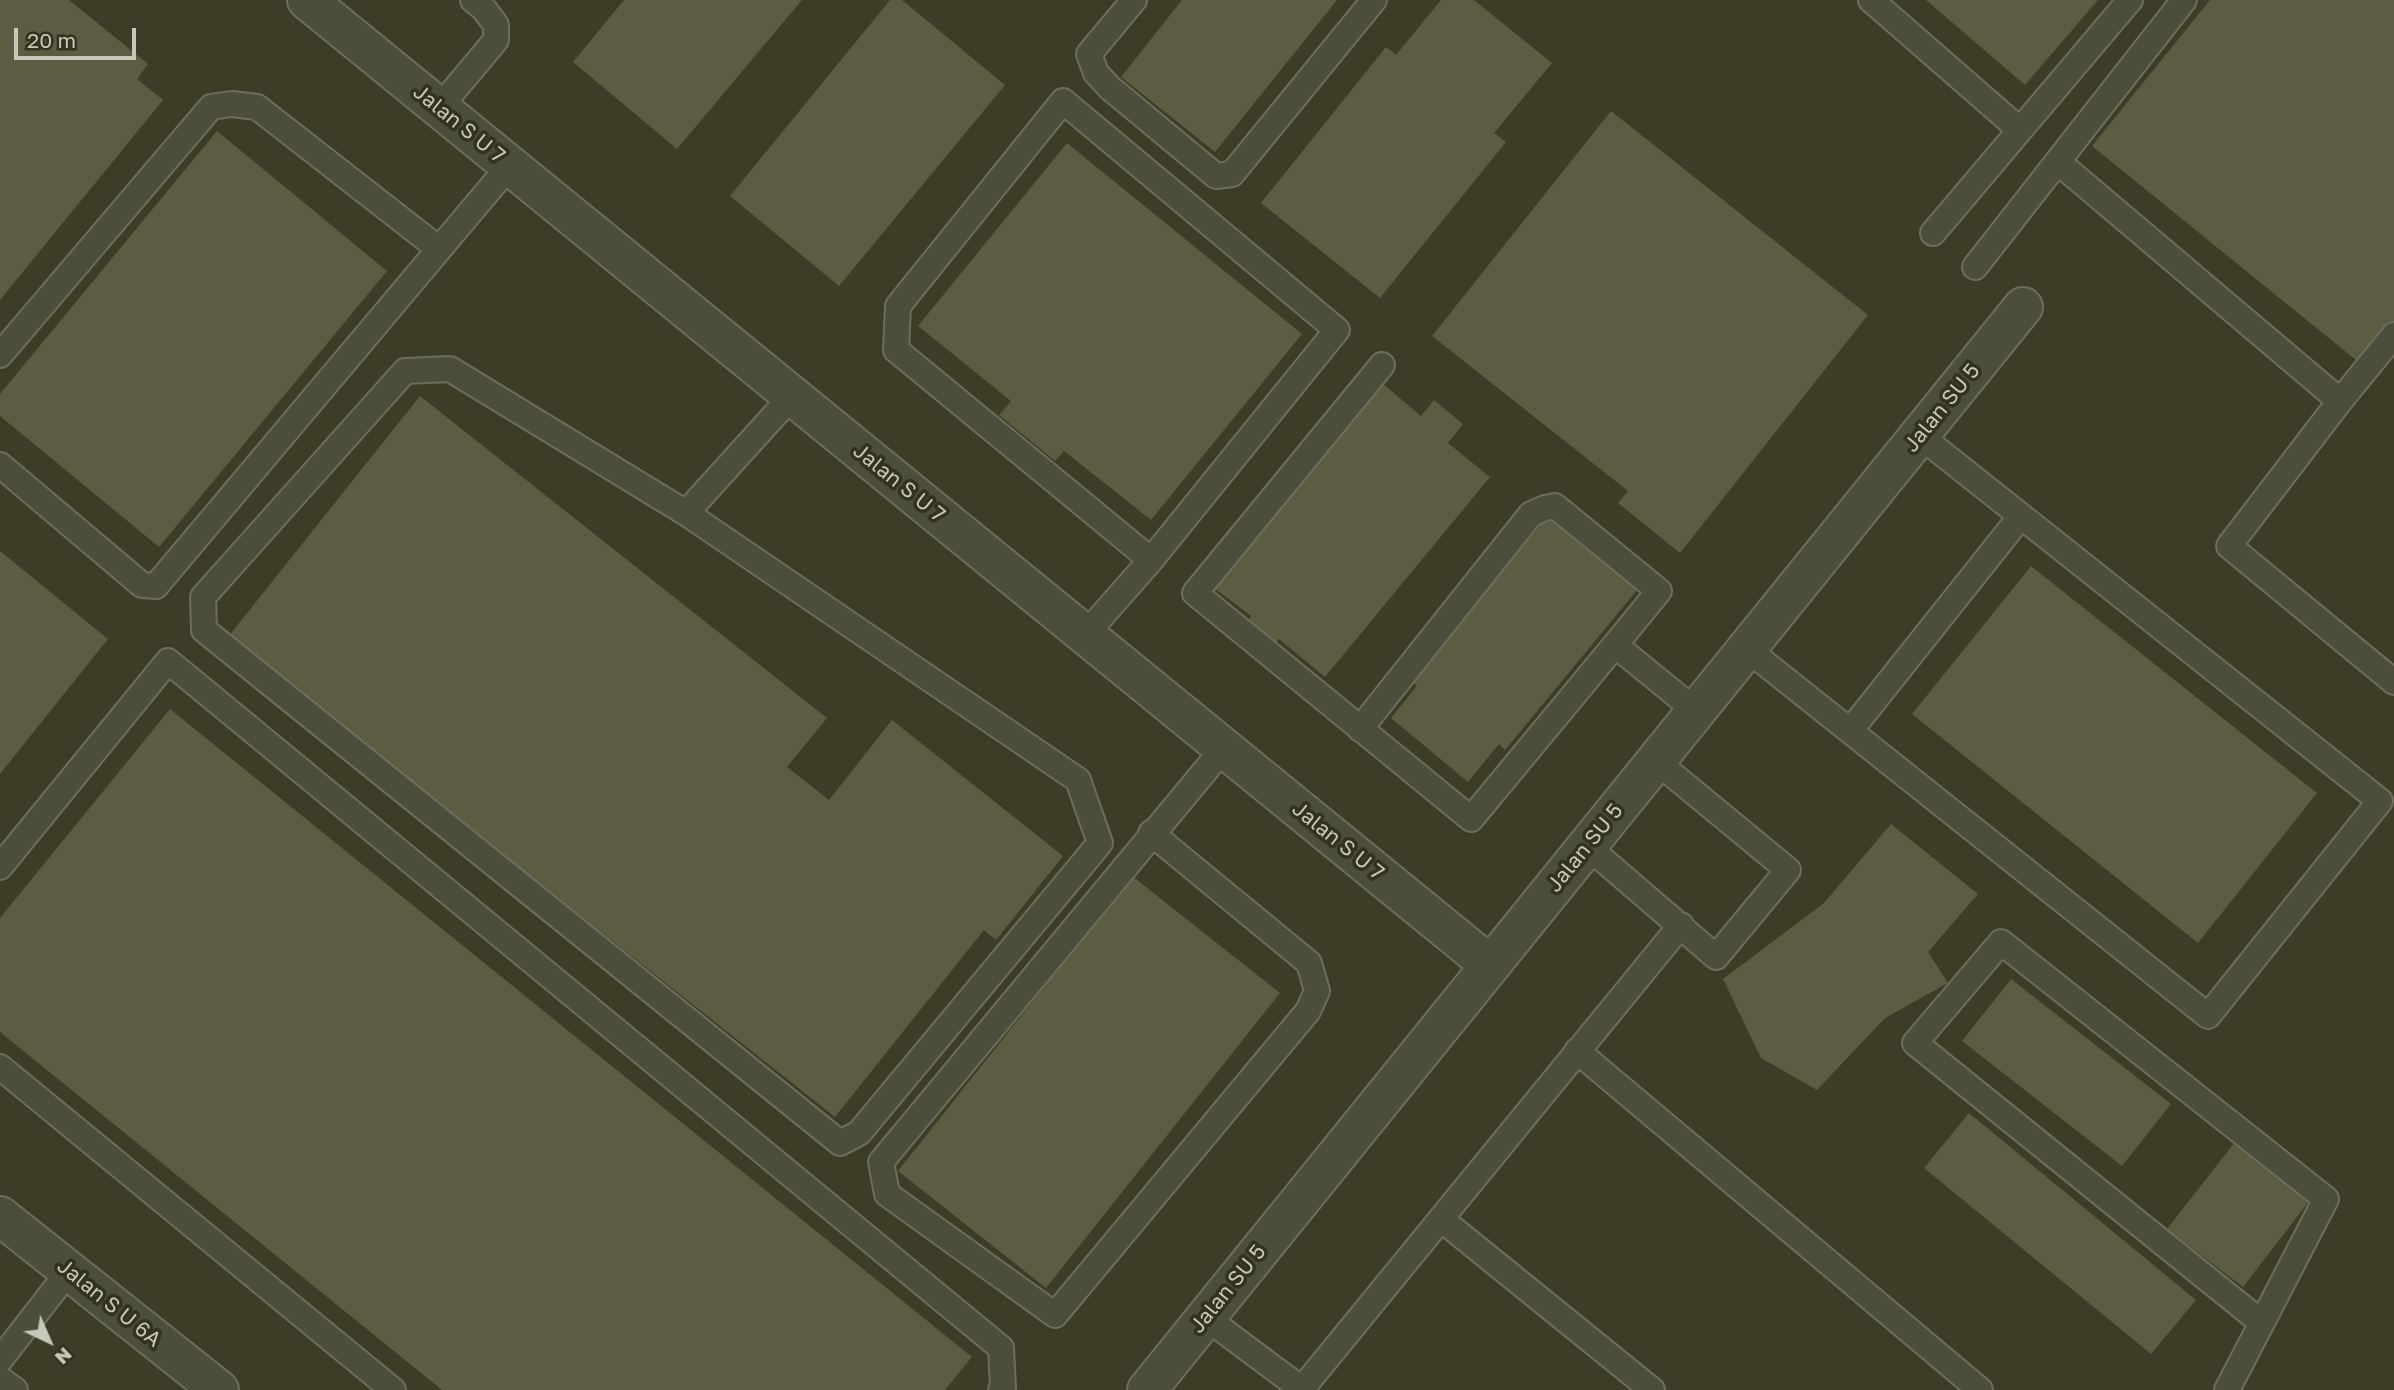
<!DOCTYPE html>
<style>
body{margin:0}
#map{position:relative;width:2394px;height:1390px;overflow:hidden;background:#3d3d27;font-family:"Golos Text",sans-serif}
canvas{display:block}
.north{position:absolute;left:14px;top:1306px;width:70px;height:70px;-webkit-text-stroke:5px #32321f;paint-order:stroke;rotate:136deg;font-size:19px;font-weight:700;line-height:28px;text-align:center;color:#c7c8b7}
.north::after{content:'';display:block;margin:auto;width:24px;height:32px;background:#c7c8b7;clip-path:polygon(50% 0,100% 100%,50% 72%,0 100%)}
.scale{position:absolute;left:14px;top:28px;width:122px;height:32px;box-sizing:border-box;border:4px solid #c7c8b7;border-top:0;padding-left:9px;font-size:21px;line-height:24px;white-space:nowrap;color:#c7c8b7;-webkit-text-stroke:5px #32321f;paint-order:stroke}
</style>
<div id="map">
<canvas width="2394" height="1390"></canvas>
<div class="north">N</div>
<div class="scale">20 m</div>
</div>
<script>
const g = document.querySelector('canvas').getContext('2d');
g.lineJoin = 'round';
function fill(path, color) { g.fillStyle = color; g.fill(path, 'evenodd'); }
function strokePath(path, color, width, dash) { g.strokeStyle = color; g.lineWidth = width; g.lineCap = dash ? 'butt' : 'round'; g.setLineDash(dash || []); g.stroke(path); }
function write(font, color, halo, rows, align = 'center') {
  g.font = font + ' "Golos Text",sans-serif'; g.lineWidth = 7; g.setLineDash([]); g.textBaseline = 'middle'; g.strokeStyle = halo; g.fillStyle = color; for (const [text, x, y, turn = 0] of rows) {
    g.save(); g.translate(x, y); g.rotate((+turn || 0) * Math.PI / 180); g.textAlign = isNaN(turn) ? turn : align; if (halo) g.strokeText(text, 0, 0); g.fillText(text, 0, 0); g.restore();
  }
}
fill(new Path2D(`
 M0,0H69L148,64L137,79L163,100L0,300Z
 M624,0H802L677,149L573,62Z
 M890,0H902L1005,85L839,286L730,196Z
 M1182,0H1337L1215,152L1121,77Z
 M1441,0H1474L1552,63L1494,133L1506,142L1380,298L1261,203L1386,47L1396,55Z
 M1926,0H2098L2025,85Z
 M2210,0H2394V325L2362,365L2092,146Z
 M1611,111L1868,315L1680,553L1618,503L1628,491L1432,336Z
 M217,131L387,271L159,547L0,416V394Z
 M1067,143L1302,334L1151,520L1064,451L1055,461L999,415L1011,401L918,326Z
 M1382,383L1421,416L1434,400L1463,424L1448,443L1490,477L1325,677L1279,639L1272,647L1244,625L1251,616L1213,587Z
 M420,396L827,718L787,767L829,800L892,720L1063,856L996,940L984,930L835,1117L228,637Z
 M1548,516L1637,590L1505,750L1499,744L1468,782L1391,718L1417,686L1410,681Z
 M0,551L108,639L0,774Z
 M2031,566L2317,793L2198,943L1912,714Z
 M170,709L972,1357L945,1390H442L0,1032V918Z
 M1891,824L1978,894L1928,952L1948,983L1885,1018L1817,1090L1761,1058L1723,979L1824,903Z
 M1132,876L1280,993L1046,1288L898,1171Z
 M2011,979L2171,1104L2122,1166L1962,1041Z
 M1969,1113L2196,1300L2151,1354L1924,1168Z
 M2235,1142L2310,1200L2243,1287L2167,1229Z`), '#5c5c43');
const service = new Path2D(`
 M1134,0L1089,54L1096,73L1110,88L1216,176L1232,174L1374,0
 M1871,0L2020,130
 M439,108L496,40V25L484,9L473,0
 M2058,162L2340,401L2394,335
 M1933,233L2130,0
 M1975,267L2184,0
 M0,355L211,107L232,104L257,107L439,249
 M1382,365L1195,593L1471,819L1615,645L1696,711
 M450,369L686,513L1078,780L1100,843L859,1133L840,1143L204,630L203,597L405,371Z
 M2340,401L2229,546L2394,682
 M0,465L142,585L156,586L510,165
 M686,513L792,396
 M1085,635L1151,560L1337,330L1063,101L898,306L896,350L1151,560
 M1747,649L2208,1016L2380,801L1919,435
 M1360,729L1531,514L1545,508L1555,506L1659,591L1615,645
 M1850,731L2021,516
 M1151,833L1309,963L1317,991L1308,1011L1055,1315L887,1194L881,1162L1224,748
 M1587,846L1716,957L1788,870L1656,761
 M0,867L168,661L1001,1348L1003,1388L1001,1390
 M1577,1051L1980,1390
 M0,1067L393,1390
 M1441,1219L1652,1390
 M1205,1317L1303,1390
 M0,1360L69,1271
 M0,1379L15,1390
 M1301,1390L1681,925
 M2227,1390L2326,1199L2001,942L1915,1043L2262,1323`);
const minor = new Path2D(`
 M307,0L1490,965
 M0,1216L219,1390
 M1147,1390L2023,307`);
strokePath(service, '#6d6d5b', 28);
strokePath(minor, '#6d6d5b', 42);
strokePath(service, '#4d4d3b', 24);
strokePath(minor, '#4d4d3b', 38);
write('21px', '#c7c8b7', '#32321f', [
 ["Jalan S U 7",459,124,39],
 ["Jalan SU 5",1942,408,-51],
 ["Jalan S U 7",899,483,39],
 ["Jalan S U 7",1338,841,39],
 ["Jalan SU 5",1585,848,-51],
 ["Jalan SU 5",1228,1289,-51],
 ["Jalan S U 6A",109,1303,39]
]);
</script>
